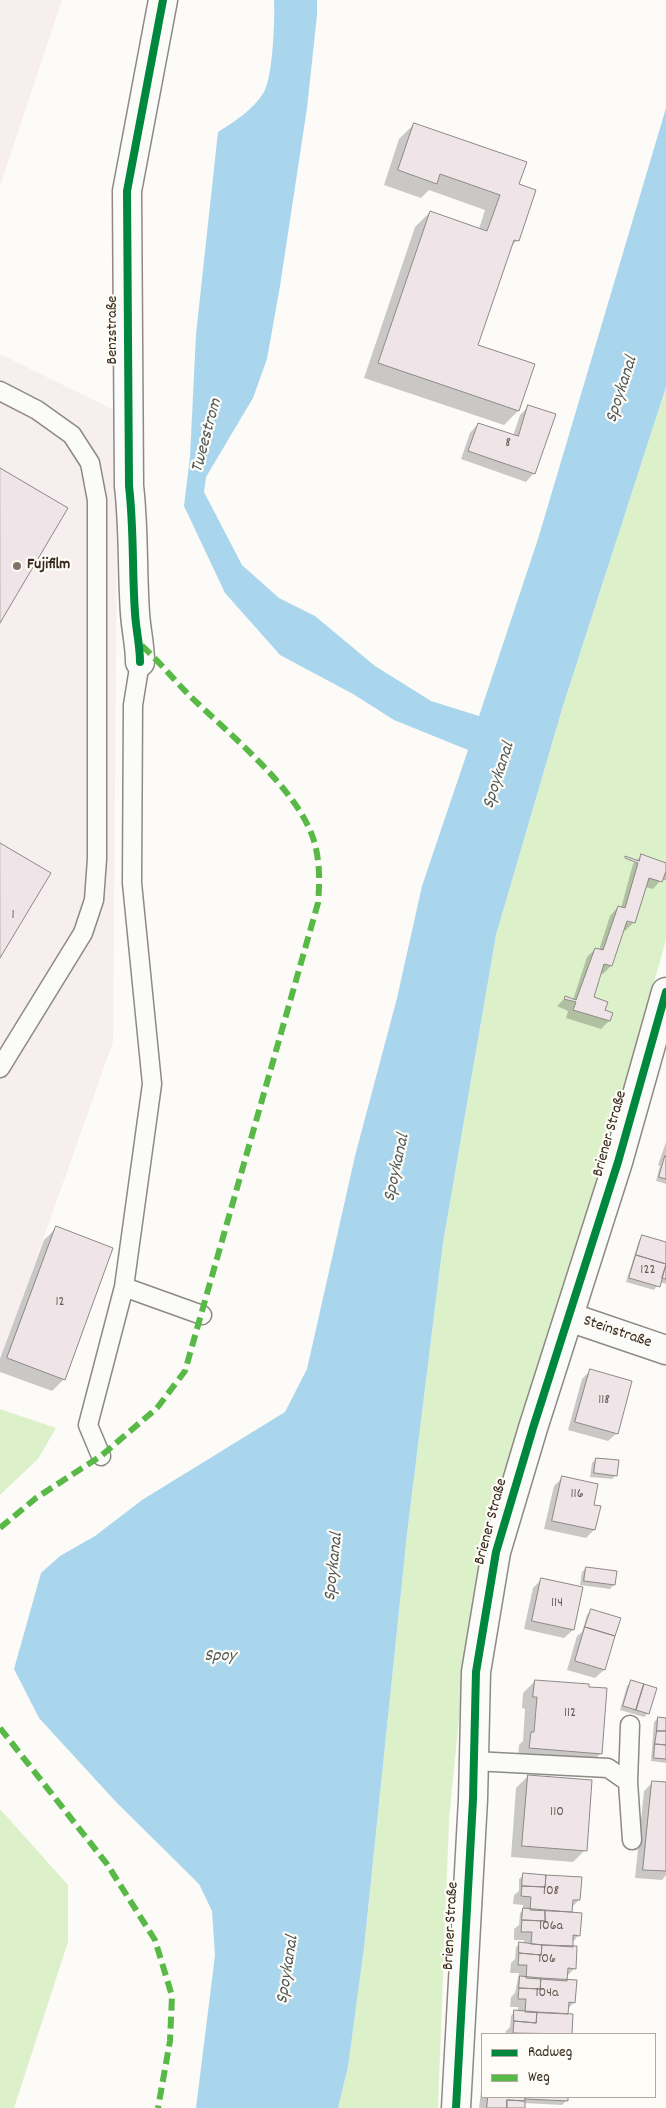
<!DOCTYPE html>
<meta charset="utf-8">
<style>
body{margin:0}
#map{position:relative;width:666px;height:2108px;overflow:hidden;background:#fcfbf8;font-family:Dekko,sans-serif}
canvas{display:block}
.legend{position:absolute;left:481px;top:2033px;width:175px;height:65px;box-sizing:border-box;background:#fdfcf7;border:1px solid #afa8a0;margin:0;padding:6px 9px;list-style:none;font-size:15px;color:#3b2a1e}
.legend li{display:flex;align-items:center;gap:10px;height:25px}
.legend b{width:25px;border:1px solid #afa8a0}
</style>
<div id="map">
<canvas width="666" height="2108"></canvas>
<ul class="legend">
<li><b style="height:6px;background:#00873e"></b>Radweg</li>
<li><b style="height:6px;background:#58b947"></b>Weg</li>
</ul>
</div>
<script>
const g = document.querySelector('canvas').getContext('2d');
g.lineJoin = 'round';
function fill(path, color) { g.fillStyle = color; g.fill(path, 'evenodd'); }
function strokePath(path, color, width, dash) { g.strokeStyle = color; g.lineWidth = width; g.lineCap = dash ? 'butt' : 'round'; g.setLineDash(dash || []); g.stroke(path); }
function write(font, color, halo, rows, align = 'center') {
  g.font = font + ' Dekko,sans-serif'; g.lineWidth = 4.5; g.setLineDash([]); g.textBaseline = 'middle'; g.strokeStyle = halo; g.fillStyle = color; for (const [text, x, y, turn = 0] of rows) {
    g.save(); g.translate(x, y); g.rotate((+turn || 0) * Math.PI / 180); g.textAlign = isNaN(turn) ? turn : align; if (halo) g.strokeText(text, 0, 0); g.fillText(text, 0, 0); g.restore();
  }
}
fill(new Path2D(`
 M0,0H62L0,186Z
 M0,354L118,412L113,1042L0,1361Z`), '#f7eef0');
fill(new Path2D(`
 M666,387V940L601,1168L543,1352L465,1657L449,1820L438,2108H338L348,2067L364,1948L407,1534L443,1243L496,935L563,706Z
 M0,1409L56,1428L38,1459L0,1495Z
 M0,1809L68,1885V1942L14,2108H0Z`), '#dcf1ca');
fill(new Path2D(`
 M274,0H317V15L307,108L280,286L267,359L253,398L206,477L204,492L242,565L279,598L315,616L375,666L431,701L479,716L538,539L666,108V387L563,706L496,935L443,1243L407,1534L364,1948L348,2067L338,2108H196L215,1955L212,1911L199,1884L117,1803L39,1718L14,1669L41,1573L60,1556L95,1536L142,1500L285,1412L307,1369L355,1156L397,998L422,886L468,750L394,720L353,694L280,655L225,593L184,506L190,457L196,334L218,132C234,122 254,109 264,92C273,76 275,19 274,0Z`), '#aad6ed');
fill(new Path2D(`
 M414,124L518,185V240L509,248L476,345L518,411L504,425L364,378L415,227L430,212L479,229L485,210L429,190L421,198L384,185L399,139Z
 M529,406L534,473L526,482L461,459L470,433L478,424L513,436L520,415Z
 M641,856L666,864V880H661L653,889L645,887L634,922L625,931L623,930L611,966L603,974L600,973L592,998L609,1021L601,1029L566,1018L568,1011L557,1006L565,998L573,1000L587,957L595,949L599,950L610,916L618,907L621,908L633,864ZM621,920H630V923Z
 M666,1142V1184L656,1181L660,1166L658,1165Z
 M56,1228L64,1379L52,1391L0,1372V1359L44,1240Z
 M643,1236L666,1244V1284L660,1282L654,1290L626,1282L639,1240Z
 M590,1371L617,1433L608,1441L568,1430L582,1379Z
 M596,1459L616,1475L612,1479L590,1477L592,1463Z
 M562,1478L592,1506L594,1530L586,1538L544,1529L554,1486Z
 M586,1568L614,1585L610,1589L580,1585L582,1572Z
 M541,1580L573,1630L564,1638L524,1629L533,1588Z
 M591,1611L604,1670L595,1678L567,1670L577,1636L582,1632L587,1615Z
 M535,1681L601,1753L589,1765L518,1760L519,1745L523,1741L525,1709L522,1708L523,1693Z
 M631,1682L648,1713L644,1717L620,1710L627,1686Z
 M658,1718L666,1719V1763L651,1761L654,1722Z
 M528,1776L585,1850L573,1862L511,1857L516,1788Z
 M652,1783L666,1784V1875L662,1880L635,1878L644,1791Z
 M524,1875L579,1900L571,1908V1913L579,1935L572,1943L575,1968L566,1977L574,2002L568,2009L567,2015H572L570,2034H505L506,2031L510,2027L511,2016L515,2011L518,2012V2007H510L511,1997L515,1993L519,1973H510L511,1963L515,1959L516,1947L520,1943L524,1944V1940H514V1929L519,1925L520,1913L523,1910V1905L513,1904L514,1895L519,1891V1879Z
 M482,2083V2097H567L566,2101L562,2105L524,2103V2108H479Z`), '#0003');
const building = new Path2D(`
 M414,123L527,162L519,184L536,190L519,241L514,240L478,345L535,364L519,411L378,363L430,211L487,231L500,195L440,174L437,184L398,170Z
 M528,405L556,414L535,474L468,451L478,423L518,436Z
 M0,468L68,508L0,623Z
 M0,843L51,873L0,958Z
 M641,854L666,863V871L662,882L649,878L635,923L627,921L612,966L604,964L594,997L608,1002L605,1010L613,1013L610,1021L573,1010L576,1002L564,999L565,996L576,1000L595,948L603,950L618,906L625,908L638,863L625,858V856L639,861Z
 M665,1156L666,1157V1179L659,1177Z
 M56,1226L113,1248L65,1380L7,1358Z
 M642,1235L666,1242V1264L636,1255Z
 M636,1255L666,1264L660,1287L629,1278Z
 M666,1265V1279L662,1278Z
 M590,1369L632,1381L618,1434L575,1422Z
 M596,1458L619,1460L617,1476L594,1473Z
 M562,1476L598,1484L594,1505L601,1506L595,1530L552,1521Z
 M586,1567L617,1571L615,1585L584,1581Z
 M541,1578L583,1587L574,1630L532,1621Z
 M591,1609L621,1618L615,1636L585,1627Z
 M585,1627L615,1636L605,1670L575,1661Z
 M535,1680L589,1684V1687L607,1688L602,1754L529,1748L531,1732H534L537,1697H533Z
 M631,1680L644,1684L636,1710L623,1706Z
 M644,1684L657,1688L649,1714L636,1710Z
 M658,1717L666,1718V1731H657Z
 M657,1731H666V1745L655,1744Z
 M655,1744L666,1745V1759L654,1758Z
 M528,1775L592,1780L587,1851L522,1846Z
 M652,1781L666,1782V1871L643,1870Z
 M523,1873L546,1875L545,1887L522,1886Z
 M546,1875L582,1877L580,1900H573L572,1912L530,1910L531,1897L521,1896L522,1886L545,1887Z
 M523,1908L545,1910V1921L522,1920Z
 M545,1910L582,1913L580,1936L573,1935V1947L531,1944L532,1932H521L522,1920L545,1921Z
 M519,1942L542,1945L541,1955L519,1953Z
 M542,1945L577,1946L576,1969L568,1968L567,1981L526,1978L527,1965H518L519,1953L541,1955Z
 M520,1976L541,1978L540,1989L519,1988Z
 M541,1978L577,1980L575,2003L569,2002L568,2014L525,2012L526,1999H518L519,1988L540,1989Z
 M514,2010L537,2012L536,2023L514,2021Z
 M537,2012L573,2014L572,2034L513,2033L514,2021L536,2023Z
 M488,2097H525V2101L507,2100V2108H487Z
 M525,2097H568V2101L525,2099Z
 M507,2100L525,2101V2108H507Z`);
fill(building, '#efe5e9');
strokePath(building, '#8d8985', 1);
const lane = new Path2D(`
 M0,391L37,410L72,435L90,463L97,500V859L94,900L83,933L0,1068
 M140,662L133,705L132,883L152,1084L124,1287L202,1315
 M101,1456L88,1425L124,1287
 M474,1761L608,1768L628,1782L632,1840
 M628,1782L630,1725`);
const street = new Path2D(`
 M140,662C140,645 136,630 135,613C132,570 134,528 129,486L127,191L163,0
 M569,1317L666,1350`);
const secondary = new Path2D(`
 M456,2108L473,1799L476,1672L496,1552L533,1428L618,1162L666,992`);
strokePath(lane, '#8d8985', 21);
strokePath(street, '#8d8985', 31);
strokePath(secondary, '#8d8985', 31);
strokePath(lane, '#fbfbf9', 18);
strokePath(street, '#fbfbf9', 28);
strokePath(secondary, '#fbfbf9', 28);
strokePath(new Path2D(`
 M0,1528L36,1498L101,1456L157,1408L185,1371L318,903C320,880 320,857 312,835C293,785 228,733 190,696C173,679 158,660 140,644
 M0,1728L107,1864L155,1940L172,1996L170,2041L158,2108`), '#58b947', 6, [12, 6]);
strokePath(new Path2D(`
 M140,662C140,645 136,630 135,613C132,570 134,528 129,486L127,191L163,0
 M456,2108L473,1799L476,1672L496,1552L533,1428L618,1162L666,992`), '#00873e', 8);
for (const [x, y, r, color] of [
 [17,566,5,"#7f736a"]
]) { const dot = new Path2D(); dot.arc(x, y, r, 0, 2 * Math.PI); g.fillStyle = color; g.fill(dot); strokePath(dot, '#fdfcf7', 2); }
write('14px', '#685951', null, [
 ["8",508,444],
 ["1",13,916],
 ["122",648,1271],
 ["12",60,1303],
 ["118",604,1401],
 ["116",577,1495],
 ["114",557,1604],
 ["112",570,1714],
 ["110",557,1813],
 ["108",551,1892],
 ["106a",551,1927],
 ["106",547,1960],
 ["104a",547,1994]
]);
write('16px', '#3b2a1e', '#fdfcf7', [
 ["Benzstraße",114,330,-90],
 ["Briener Straße",611,1134,-74],
 ["Steinstraße",617,1333,19],
 ["Briener Straße",492,1522,-75],
 ["Briener Straße",452,1926,-87]
]);
write('bold 16px', '#3b2a1e', '#fdfcf7', [
 ["Fujifilm",27,566]
], 'left');
write('italic 18px', '#52595b', '#fdfcf7', [
 ["Spoykanal",623,390,-72],
 ["Tweestrom",208,436,-75],
 ["Spoykanal",500,776,-72],
 ["Spoykanal",398,1168,-78],
 ["Spoykanal",335,1567,-84],
 ["Spoy",220,1658],
 ["Spoykanal",289,1970,-81]
]);
</script>
